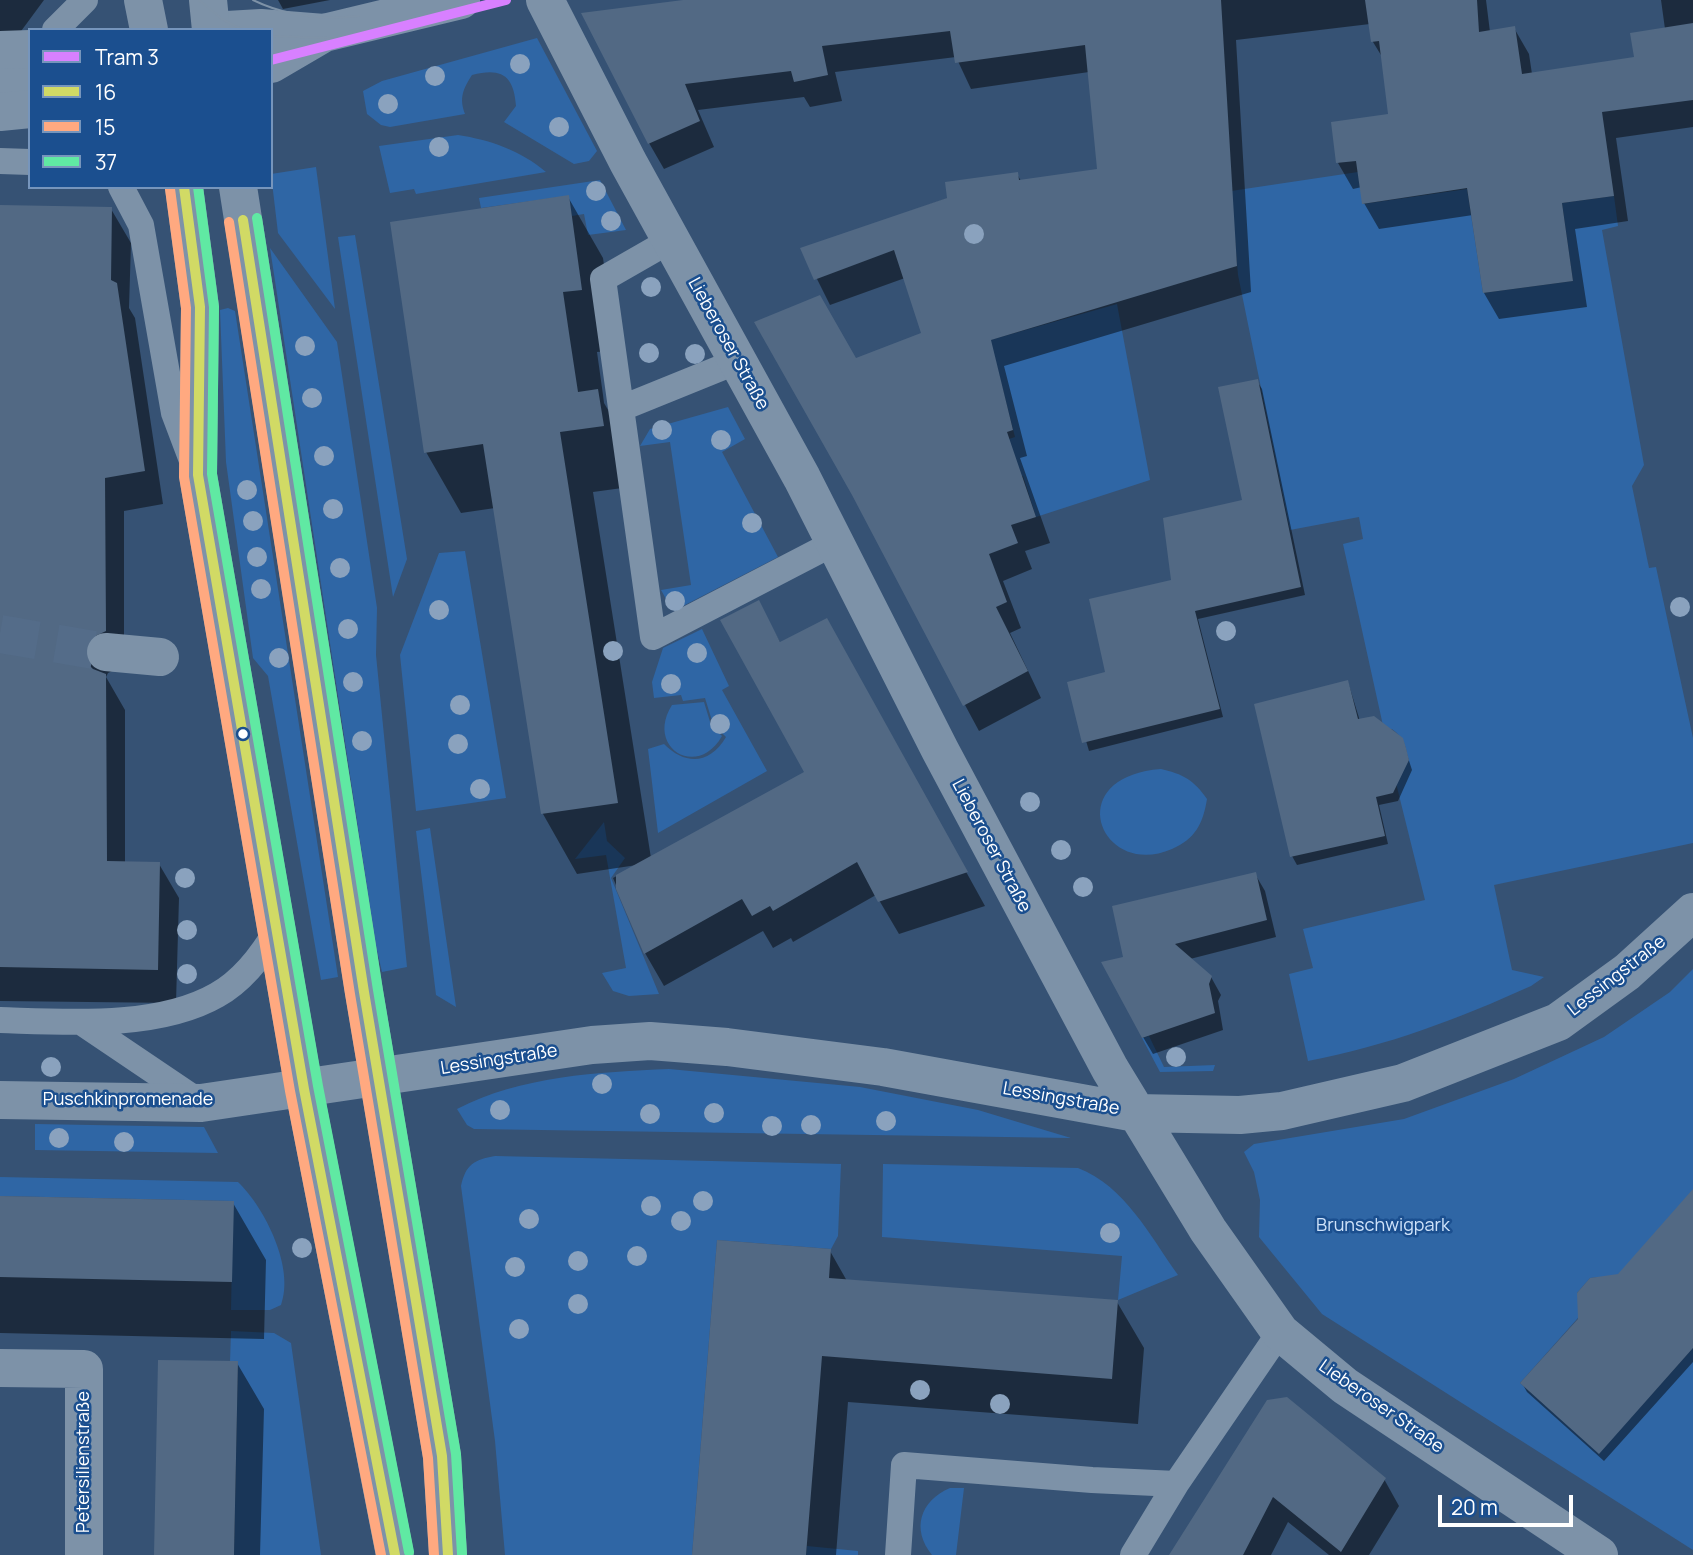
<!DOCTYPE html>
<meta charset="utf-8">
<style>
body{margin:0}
#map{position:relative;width:1693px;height:1555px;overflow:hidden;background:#365274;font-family:Manrope,sans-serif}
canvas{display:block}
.legend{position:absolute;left:28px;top:28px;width:245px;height:161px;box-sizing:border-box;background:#1b4f8f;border:2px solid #7695bc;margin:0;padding:9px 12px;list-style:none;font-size:21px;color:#fff}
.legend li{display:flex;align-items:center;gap:14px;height:35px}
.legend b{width:35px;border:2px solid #7695bc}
.scale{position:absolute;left:1438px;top:1495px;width:135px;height:32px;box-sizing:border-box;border:4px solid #fff;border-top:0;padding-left:9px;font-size:21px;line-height:24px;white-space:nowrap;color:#fff;-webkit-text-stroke:5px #1b4f8f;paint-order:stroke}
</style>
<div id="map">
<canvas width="1693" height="1555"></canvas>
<ul class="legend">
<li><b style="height:9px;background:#d880ff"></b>Tram 3</li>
<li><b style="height:9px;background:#d1da65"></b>16</li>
<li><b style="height:9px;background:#ffa980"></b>15</li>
<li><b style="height:9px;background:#60e9a3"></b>37</li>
</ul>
<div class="scale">20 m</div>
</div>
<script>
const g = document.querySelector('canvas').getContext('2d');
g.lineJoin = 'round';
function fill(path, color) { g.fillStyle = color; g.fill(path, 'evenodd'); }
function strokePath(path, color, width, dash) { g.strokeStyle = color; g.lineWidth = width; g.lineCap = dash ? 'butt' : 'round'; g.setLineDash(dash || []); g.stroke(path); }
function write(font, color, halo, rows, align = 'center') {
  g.font = font + ' Manrope,sans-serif'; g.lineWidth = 5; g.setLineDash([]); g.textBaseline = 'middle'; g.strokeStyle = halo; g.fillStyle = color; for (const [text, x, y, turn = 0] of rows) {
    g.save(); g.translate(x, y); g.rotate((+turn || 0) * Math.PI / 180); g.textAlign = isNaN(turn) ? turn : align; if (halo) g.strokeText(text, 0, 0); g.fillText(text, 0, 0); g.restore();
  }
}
fill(new Path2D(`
 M537,38L597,151L589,161L574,164L504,122L516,106C514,76 502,67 472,75C463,89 459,98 465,114L390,127L381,125L367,114L363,91L382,81Z
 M458,135C490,140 520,150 546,172L416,194L414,189L390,193L379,146Z
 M316,167L335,309L278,233L271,174Z
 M1358,172L1363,204L1467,189L1483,293L1573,281L1562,203L1614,196L1618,226L1602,230L1644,465L1632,486L1649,568L1656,567L1693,738V843L1494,885L1512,970L1544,977L1531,986C1458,1019 1387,1046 1308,1061L1289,974L1313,968L1303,929L1425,900L1394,775L1408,760C1406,745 1404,738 1392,729L1384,730L1343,544L1363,539L1359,517L1290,530L1238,275L1231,191Z
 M600,180L626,230L588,235L584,214L572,216L568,196L481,208L479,198Z
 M355,235L407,559L393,597L338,237Z
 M270,248L337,342L377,608L376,655L407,967L382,972L376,946Z
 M1117,304L1150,480L1036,517L1023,476L981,489L967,453L1015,437L994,355L976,344Z
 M228,308L235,311L338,977L321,980L268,676L253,658L226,462L220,310Z
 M728,407L745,439L722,452L778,557L681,607L670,606L661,590L691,585L670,442L640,446L650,429Z
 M465,551L506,798L416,811L400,655L439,553Z
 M702,629L729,686L722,690L767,771L658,833L648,749L664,744C686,766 710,764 726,737L713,724L705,698L683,701L681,695L654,698L652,682L663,648Z
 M704,702L711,725L722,736C697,780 645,747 672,705Z
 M1161,769C1183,774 1194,780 1207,799C1203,824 1195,839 1172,849C1101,880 1059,777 1161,769Z
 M604,822L607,841L625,858L611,878L659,994L629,996L613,991L602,973L626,968L606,855L575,859Z
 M430,828L456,1007L436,995L416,831Z
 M1693,969V1226L1609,1284L1600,1277L1590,1278L1577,1293L1585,1310L1520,1383L1599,1453L1693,1348V1550L1322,1314L1259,1237L1260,1200L1254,1172L1244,1152L1254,1144L1404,1119L1514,1079L1604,1037L1670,992Z
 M1149,1036L1164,1067L1215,1065L1213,1071L1160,1072L1142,1038Z
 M669,1069L860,1087L978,1110L1071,1138L474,1129L467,1125L457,1109C520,1076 599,1072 669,1069Z
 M35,1124L204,1127L218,1153L35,1150Z
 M495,1156L841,1164L838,1236L831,1249L717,1240L692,1555H505L495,1441L461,1186C466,1164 474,1160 495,1156Z
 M883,1164L1078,1168C1125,1186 1150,1236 1178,1275L1118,1300L1122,1256L882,1237Z
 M0,1177L238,1182C265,1208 295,1268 281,1305L270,1310H231L233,1201L0,1196Z
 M231,1331L274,1333L291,1343L321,1555H234L238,1362H230Z
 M950,1488H964L956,1555H932C911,1529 920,1501 950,1488Z
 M807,1546L858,1551V1555H806Z`), '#2f66a5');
fill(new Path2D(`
 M0,0H44L16,38L0,48Z
 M278,0H330L283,9Z
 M697,0H1486L1490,32L1514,28L1529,54L1532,74L1636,58L1665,29L1661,0H1693V127L1616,138L1628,221L1575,229L1587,307L1499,319L1484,293L1473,215L1379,229L1364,203L1362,187L1353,189L1338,163L1390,115L1384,60L1373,42L1370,24L1236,40L1251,292L1004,366L1027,456L1020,458L1050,543L1025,551L1032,569L1003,581L1021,628L1010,633L1041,698L979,731L965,705L855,360L923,334L905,278L830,305L802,249L1017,174L1021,181L1099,171L1089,72L971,89L956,57L835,72L842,101L810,107L804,97L698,110L714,147L664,169L649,143Z
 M568,197L603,258L616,350L597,352L603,395L604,403L632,451L637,486L593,492L651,858L807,772L758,602L781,644L845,653L985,906L899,934L876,895L793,942L791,938L773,948L763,931L664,986L645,953L613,878L637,865L577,874L543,814L495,508L461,513L426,452Z
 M0,207L111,209L131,243L129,308L135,318L163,504L124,511V665L108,673L106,677L125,710V863L159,864L179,898L176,1003L0,1001Z
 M1257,381L1262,389L1305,595L1198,619L1223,717L1089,751L1069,683L1107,674L1173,581L1244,501Z
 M1348,682L1360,721L1402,739L1412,770L1398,801L1379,805L1388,844L1297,865L1292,856Z
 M1255,874L1265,891L1276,937L1190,959L1211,977L1221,995L1218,1001L1223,1030L1153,1054L1143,1037L1126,958Z
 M0,1197L233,1203L266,1260L264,1339L0,1333Z
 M1693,1229V1362L1604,1461L1527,1392L1522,1383L1619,1276Z
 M830,1251L847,1281L1117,1302L1144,1348L1138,1424L848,1402L836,1555H693Z
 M237,1363L264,1409L260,1555H155Z
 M1268,1401L1384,1479L1399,1506L1369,1555H1329L1288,1522L1271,1555H1171Z`), '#0007');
fill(new Path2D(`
 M683,0H1221L1237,266L991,340L1013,430L1007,432L1036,517L1011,525L1018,543L989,554L1007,602L996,607L1028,671L963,706L852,495L754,322L820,295L856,358L921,333L894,250L814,280L800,248L947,198L945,182L1018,172L1019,180L1097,169L1085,45L955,63L950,31L822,46L828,75L794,82L791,71L685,84L700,121L648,144L581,13Z
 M1365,0H1477L1479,32L1515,26L1522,74L1634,57L1630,33L1693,23V100L1602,112L1614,196L1562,203L1573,281L1483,293L1467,188L1362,204L1356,161L1336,163L1331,122L1388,114L1379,41L1371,42Z
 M569,195L582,290L563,292L569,333L578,392L598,389L604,426L560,432L618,803L541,814L483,444L424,453L390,222Z
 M0,205L112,207L111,280L117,283L145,471L105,478L106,631L89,639L84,651L86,662L93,669L106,674L107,861L160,862L158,970L0,967Z
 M1258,379L1301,587L1195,611L1220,709L1082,743L1067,682L1105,672L1089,599L1171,580L1163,518L1242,500L1218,387Z
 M759,600L780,642L827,618L968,872L878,902L857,862L773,911L770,906L752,916L742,899L644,954L616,889V875L804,772L720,620Z
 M1348,680L1358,719L1374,716L1403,738L1406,748L1409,760L1393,793L1376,797L1385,836L1290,857L1254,704Z
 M1256,872L1267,920L1175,944L1212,976L1209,984L1215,1013L1142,1038L1101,962L1123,957L1112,906Z
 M1693,1189V1348L1599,1454L1520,1383L1578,1319L1577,1293L1590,1278L1618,1274Z
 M0,1196L234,1201L232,1282L0,1277Z
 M717,1240L831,1249L829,1278L1118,1300L1112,1379L822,1356L806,1555H692Z
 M158,1360L238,1361L234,1555H154Z
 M1287,1397L1386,1478L1341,1552L1273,1497L1243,1555H1169L1267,1400Z`), '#526984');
strokePath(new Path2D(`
 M0,634L106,652`), '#546c89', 38, [38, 19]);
strokePath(new Path2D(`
 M55,30L85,0
 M0,81L30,78
 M0,161L30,162
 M121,187L141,225L174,413L191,458
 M671,240L603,279L653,637L834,543
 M622,408L738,361
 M0,1020C67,1022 158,1029 217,995C244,980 263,954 278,928
 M81,1022L201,1103
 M898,1555L904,1465L1092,1480L1176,1484
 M1133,1555L1176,1484L1280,1332`), '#7d92a8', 26);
strokePath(new Path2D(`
 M106,652L160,657`), '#7d92a8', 38);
strokePath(new Path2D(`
 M545,0L628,162L802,478L940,750L1110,1069L1208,1230L1280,1332L1345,1386L1599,1555
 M227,30L261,28L324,33L461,0
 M0,50L30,49
 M271,64L324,33
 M0,112L30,109
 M0,1100L201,1103L592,1045L650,1041L727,1047L883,1067L1136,1113L1240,1115L1282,1111L1403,1083L1558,1022L1627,972L1693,912
 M0,1368L84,1369V1555`), '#7d92a8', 38);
strokePath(new Path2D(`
 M143,0L149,30
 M208,0L211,30
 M184,187L200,307L198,475L304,1089L395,1555
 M238,187L364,992L442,1456L448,1555`), '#7d92a8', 38);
strokePath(new Path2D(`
 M199,0L222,19L243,30
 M253,0C286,16 322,20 359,16
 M271,36L356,39`), '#7e92a7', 2);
strokePath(new Path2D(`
 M184,187L200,307L198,475L304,1089L395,1555
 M243,220L364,992L442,1456L448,1555`), '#d1da65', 10);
strokePath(new Path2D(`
 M170,189L186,308L184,477L290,1091L381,1555
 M229,222L350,994L428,1458L434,1555`), '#ffa980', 10);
strokePath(new Path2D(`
 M198,187L214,307L212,474L318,1086L409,1552
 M257,218L378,990L456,1454L462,1554`), '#60e9a3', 10);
strokePath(new Path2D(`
 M271,60L506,0`), '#d880ff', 10);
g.fillStyle = '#8aa2be';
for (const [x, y] of [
 [520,64],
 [435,76],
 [388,104],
 [559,127],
 [439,147],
 [596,191],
 [611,221],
 [974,234],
 [651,287],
 [305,346],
 [649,353],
 [695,354],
 [312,398],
 [662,430],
 [721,440],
 [324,456],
 [247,490],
 [333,509],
 [253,521],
 [752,523],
 [257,557],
 [340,568],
 [261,589],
 [675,601],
 [1680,607],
 [439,610],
 [348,629],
 [1226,631],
 [613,651],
 [697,653],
 [279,658],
 [353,682],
 [671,684],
 [460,705],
 [720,724],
 [362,741],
 [458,744],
 [480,789],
 [1030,802],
 [1061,850],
 [185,878],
 [1083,887],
 [187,930],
 [187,974],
 [1176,1057],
 [51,1067],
 [602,1084],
 [500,1110],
 [714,1113],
 [650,1114],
 [886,1121],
 [811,1125],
 [772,1126],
 [59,1138],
 [124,1142],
 [703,1201],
 [651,1206],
 [529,1219],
 [681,1221],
 [1110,1233],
 [302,1248],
 [637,1256],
 [578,1261],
 [515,1267],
 [578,1304],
 [519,1329],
 [920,1390],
 [1000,1404]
]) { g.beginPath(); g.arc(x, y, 10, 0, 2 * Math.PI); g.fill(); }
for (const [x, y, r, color] of [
 [243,734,6,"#fff"]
]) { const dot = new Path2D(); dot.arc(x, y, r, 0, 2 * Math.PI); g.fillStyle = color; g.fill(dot); strokePath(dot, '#1b4f8f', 2.5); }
write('18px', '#fff', '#1b4f8f', [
 ["Lieberoser Straße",728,344,61],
 ["Lieberoser Straße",991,846,62],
 ["Lessingstraße",1617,976,-38],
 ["Lessingstraße",499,1060,-9],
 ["Lessingstraße",1061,1099,10],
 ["Puschkinpromenade",128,1100],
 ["Lieberoser Straße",1381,1407,35],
 ["Petersilienstraße",84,1462,-90]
]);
write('18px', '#cfe3fa', '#1b4f8f', [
 ["Brunschwigpark",1383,1226]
]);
</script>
